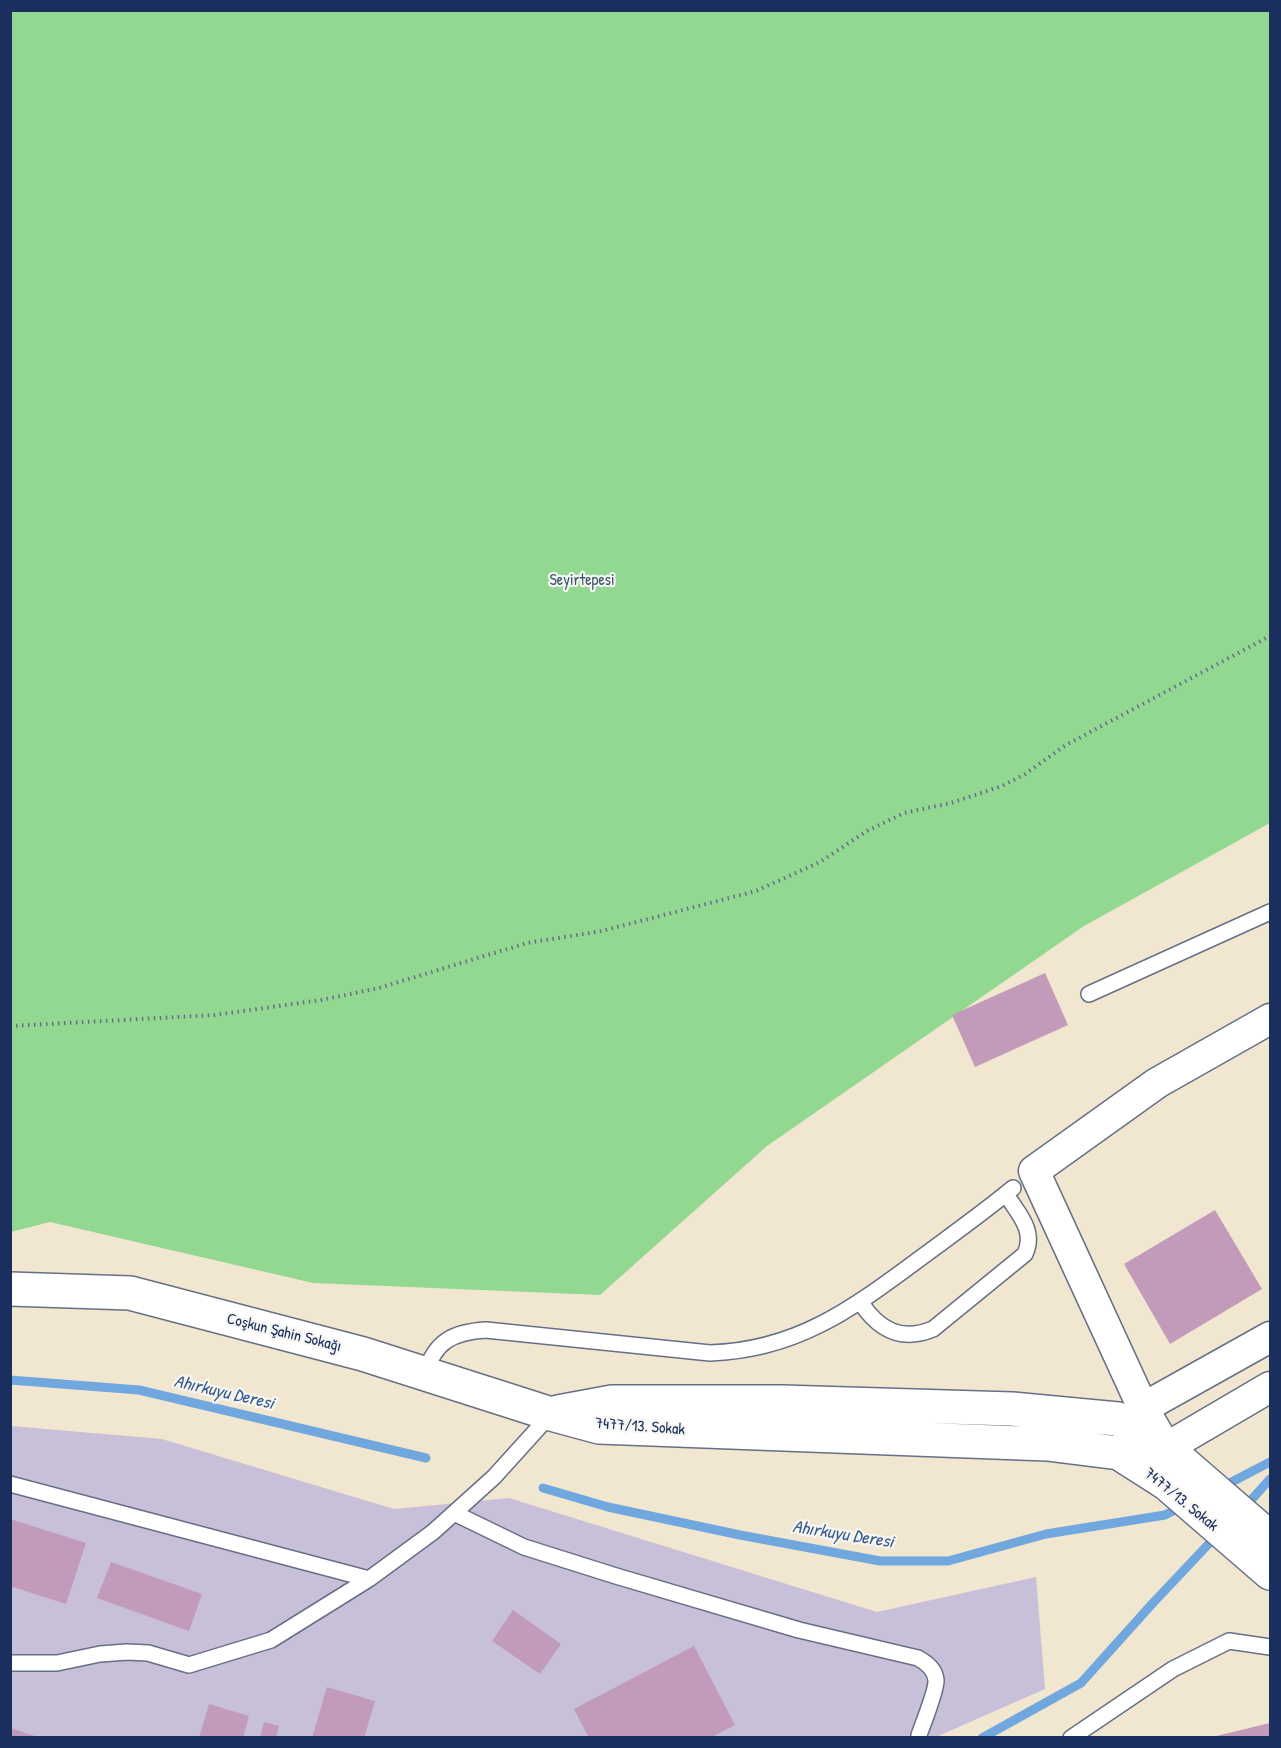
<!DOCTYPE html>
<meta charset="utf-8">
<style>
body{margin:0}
#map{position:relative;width:1281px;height:1748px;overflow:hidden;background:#f1e7d0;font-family:"Patrick Hand",sans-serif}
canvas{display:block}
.frame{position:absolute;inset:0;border:12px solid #1b2f5e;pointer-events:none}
</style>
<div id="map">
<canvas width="1281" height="1748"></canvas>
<div class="frame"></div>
</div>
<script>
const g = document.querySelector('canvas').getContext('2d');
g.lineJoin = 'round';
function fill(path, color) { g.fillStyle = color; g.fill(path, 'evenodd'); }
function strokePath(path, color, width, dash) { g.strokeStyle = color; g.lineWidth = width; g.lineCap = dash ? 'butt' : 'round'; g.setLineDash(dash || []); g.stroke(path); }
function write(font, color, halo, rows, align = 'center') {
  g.font = font + ' "Patrick Hand",sans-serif'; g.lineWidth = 4.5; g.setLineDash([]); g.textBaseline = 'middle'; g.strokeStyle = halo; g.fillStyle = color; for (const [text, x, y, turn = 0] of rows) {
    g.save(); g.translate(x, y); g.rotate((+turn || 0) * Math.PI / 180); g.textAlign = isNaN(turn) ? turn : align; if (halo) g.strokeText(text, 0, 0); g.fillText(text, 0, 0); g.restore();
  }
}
fill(new Path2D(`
 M11,1426L162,1439L394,1509L509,1498L877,1612L1036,1577L1045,1689L936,1737L11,1738Z`), '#c8bfd8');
fill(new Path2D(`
 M11,11H1270V823L1084,926L767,1146L600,1295L313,1283L50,1222L11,1232Z`), '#93d891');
strokePath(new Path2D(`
 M10,1380L139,1390L426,1458
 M1222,1487L1270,1462
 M543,1488L608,1507L740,1535L880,1561H948L1046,1534L1165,1515L1183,1506
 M1245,1507L1270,1479
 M982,1738L1081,1683L1152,1604L1218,1534`), '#6fa7de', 9);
fill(new Path2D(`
 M1045,973L1068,1025L975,1067L952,1015Z
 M1215,1210L1262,1289L1170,1344L1124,1264Z
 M10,1519L86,1543L66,1604L10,1586Z
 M111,1562L202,1594L189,1631L97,1598Z
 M513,1610L561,1644L540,1674L492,1641Z
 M694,1646L735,1725L710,1738H589L574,1709Z
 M327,1687L375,1701L364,1738H312Z
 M209,1704L249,1716L243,1738H199Z
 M264,1722L279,1726L276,1738H260Z
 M1270,1723V1738H1212V1737Z
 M10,1728L38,1737V1738H10Z`), '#c29bba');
const service = new Path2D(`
 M1089,994L1270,912
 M861,1303C879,1330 901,1342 933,1329L1025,1254C1036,1230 1018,1214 1006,1194
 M425,1374C435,1341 453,1332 486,1330L710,1353C799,1350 854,1307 922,1257C953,1234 984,1212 1013,1188
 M10,1484L369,1579L433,1532L494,1477L551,1414
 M454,1513L524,1547L616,1576L799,1630L918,1658C927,1663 935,1669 936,1680C937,1689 923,1724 919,1735
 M10,1663H57L100,1654L127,1652L148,1653L189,1665L271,1640L369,1579
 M1071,1738L1173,1669L1229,1641L1270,1647`);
const minor = new Path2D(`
 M1270,1019L1157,1083L1034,1171L1143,1408L1166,1448L1270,1387
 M1143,1408L1270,1337`);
const tertiary = new Path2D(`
 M10,1289L130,1293L363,1354L551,1414L599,1427L1047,1444L1119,1453L1166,1483L1270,1573
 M558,1412L612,1402H782L1012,1409L1118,1419L1166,1448L1270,1538`);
strokePath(service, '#666f86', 18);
strokePath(minor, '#666f86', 33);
strokePath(tertiary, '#666f86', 36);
strokePath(new Path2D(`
 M10,1026L215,1015L321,1000L379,988L527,943L602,931L756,891L820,862L867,831L904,813L951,803L1002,786L1025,774L1066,745L1270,636`), '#666f86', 4, [1.5, 4.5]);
strokePath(service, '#fff', 15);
strokePath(minor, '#fff', 30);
strokePath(tertiary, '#fff', 33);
write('16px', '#39596b', '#f6f6f2', [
 ["Seyirtepesi",582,581]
]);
write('16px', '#1b2f5e', '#f6f6f2', [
 ["Coşkun Şahin Sokağı",284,1333,14],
 ["7477/13. Sokak",640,1427,4],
 ["7477/13. Sokak",1181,1500,39]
]);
write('italic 18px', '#38598b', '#f6f6f2', [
 ["Ahırkuyu Deresi",224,1393,13],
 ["Ahırkuyu Deresi",843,1535,9]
]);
</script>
